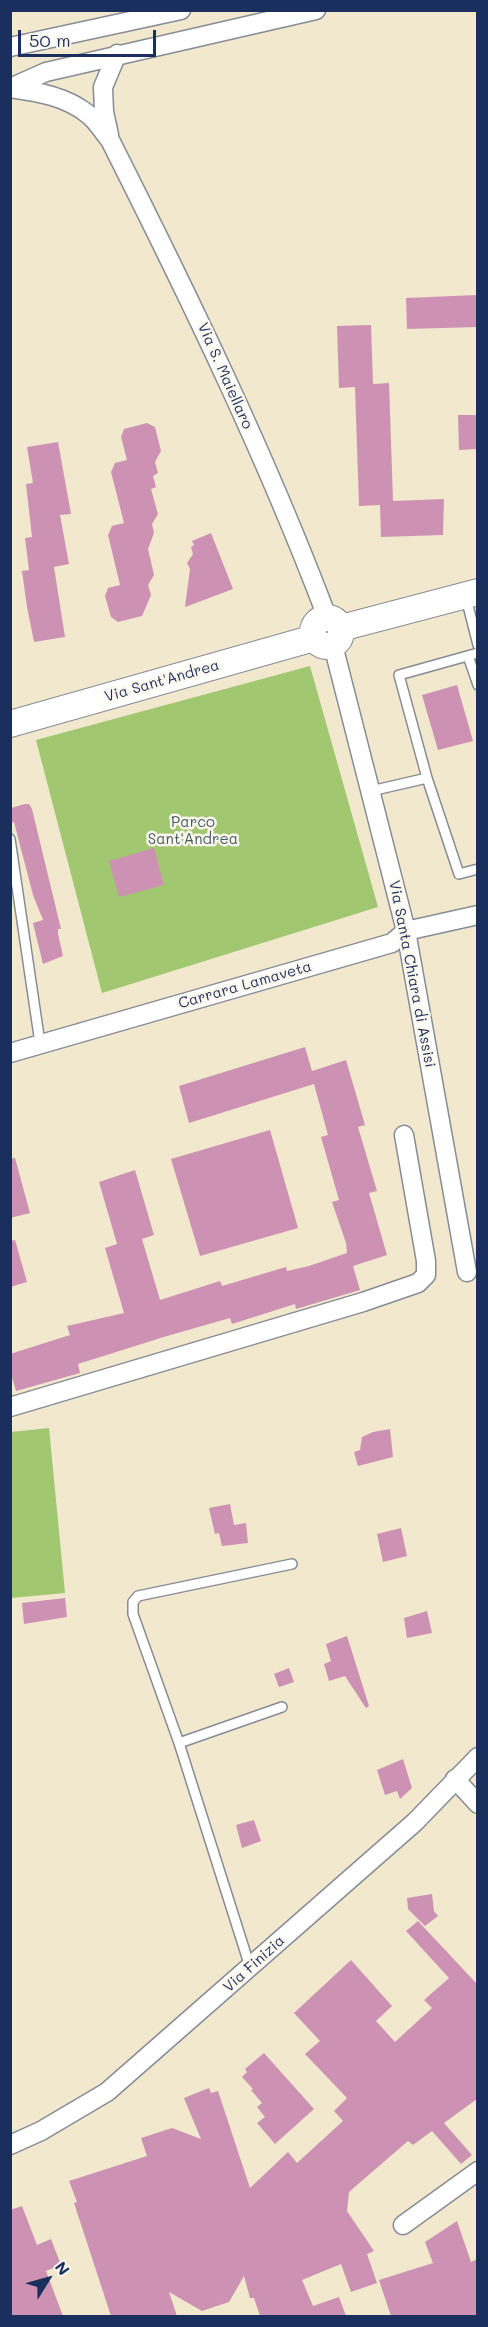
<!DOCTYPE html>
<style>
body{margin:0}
#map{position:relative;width:488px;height:2327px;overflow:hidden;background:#f1e8cd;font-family:Mali,sans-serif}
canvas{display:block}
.frame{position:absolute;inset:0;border:12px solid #1b2f5e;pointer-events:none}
.north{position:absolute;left:18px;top:2249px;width:60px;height:60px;-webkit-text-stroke:4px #fbf7ec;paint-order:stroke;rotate:53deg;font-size:16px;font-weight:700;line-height:24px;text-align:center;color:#1b2f5e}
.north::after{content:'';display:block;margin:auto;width:21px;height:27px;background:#1b2f5e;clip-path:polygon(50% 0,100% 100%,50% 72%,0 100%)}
.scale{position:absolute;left:18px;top:30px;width:138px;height:27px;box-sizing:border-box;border:3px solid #1b2f5e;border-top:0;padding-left:8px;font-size:18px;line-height:21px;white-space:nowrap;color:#1b2f5e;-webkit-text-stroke:4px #fbf7ec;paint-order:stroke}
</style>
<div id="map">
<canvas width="488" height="2327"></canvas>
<div class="frame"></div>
<div class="north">N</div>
<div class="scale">50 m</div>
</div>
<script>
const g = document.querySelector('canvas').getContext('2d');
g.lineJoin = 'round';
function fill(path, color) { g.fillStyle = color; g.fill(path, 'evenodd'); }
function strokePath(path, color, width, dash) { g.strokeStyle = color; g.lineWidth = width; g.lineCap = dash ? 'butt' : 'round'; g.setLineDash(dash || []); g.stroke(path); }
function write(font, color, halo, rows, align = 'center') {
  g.font = font + ' Mali,sans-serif'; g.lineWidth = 5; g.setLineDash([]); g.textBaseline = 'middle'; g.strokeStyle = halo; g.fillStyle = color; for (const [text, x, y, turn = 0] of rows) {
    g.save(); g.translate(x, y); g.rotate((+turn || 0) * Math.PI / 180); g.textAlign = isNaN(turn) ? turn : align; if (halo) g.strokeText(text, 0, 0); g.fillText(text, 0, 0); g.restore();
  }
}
fill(new Path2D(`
 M310,666L378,907L102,993L36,740Z
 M49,1428L65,1593L11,1598V1432Z`), '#a2c771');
fill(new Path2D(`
 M477,295V327L407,329L406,298Z
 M371,325L373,384L389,383L393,501L444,499L443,535L381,537L380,505L359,506L355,387L339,388L337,326Z
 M458,415H477V449L459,450Z
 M147,423L155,427L161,451L155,462L158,473L153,476L156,487L151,489L158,514L152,524L154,533L148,549L154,575L148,585L151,595L142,616L118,622L111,617L105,596L108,588L120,585L108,535L112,526L124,523L111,472L115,463L127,460L121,437L124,429Z
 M58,442L71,514L60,515L69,564L54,567L65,637L34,642L27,607L22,571L29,570L25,538L32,537L26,484L33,483L27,447Z
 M211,533L233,589L185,607L190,569L187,563L193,554L191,547L194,545L192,541Z
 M457,685L473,741L438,750L422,695Z
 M25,804H29L32,809L61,929H58V934L63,956L43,964L33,923L43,920L33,895L14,822L11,823V808Z
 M154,848L164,885L119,897L109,861Z
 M305,1047L312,1071L346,1060L365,1125L358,1127L377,1191L369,1193L387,1255L353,1266L360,1290L296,1309L295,1304L232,1324L230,1318L167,1336L78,1364L80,1373L16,1391L10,1371V1354L70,1335L67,1326L124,1313L105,1248L117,1244L99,1182L135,1170L154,1235L142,1239L160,1300L220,1281L222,1286L286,1267L287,1271L309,1266L347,1253L346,1243L332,1202L339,1200L321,1137L328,1135L314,1084L189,1123L179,1086Z
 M270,1130L298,1228L200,1256L171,1159Z
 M15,1158L30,1213L10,1218V1159Z
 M15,1240L27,1282L10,1287V1241Z
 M390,1429L393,1457L358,1466L354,1452L360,1450L362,1437L373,1432Z
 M230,1504L234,1525L246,1523L248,1543L222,1546L219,1533L215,1534L209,1508Z
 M401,1528L407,1556L383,1562L377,1534Z
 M65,1598L67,1617L24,1624L22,1603Z
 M427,1611L432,1633L407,1638L404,1618Z
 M347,1636L369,1706L366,1708L345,1676L329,1681L324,1664L331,1661L326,1644Z
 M289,1668L294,1682L279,1687L274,1674Z
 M403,1759L412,1788L400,1799L397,1791L385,1795L377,1770Z
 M254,1820L261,1841L242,1848L236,1825Z
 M432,1894L434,1911L438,1916L425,1926L408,1909L407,1898Z
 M418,1921L477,1984V2099L444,2123L472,2155L461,2164L432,2131L413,2145L408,2141L349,2192L347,2211L374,2251L367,2254L377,2283L351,2292L341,2264L302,2280L313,2306L339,2297L346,2316H260L254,2298H250L244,2276L229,2302L202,2311L169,2292L177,2316H111L74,2203L77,2202L69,2181L147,2156L141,2138L172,2128L201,2139L184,2098L209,2088L211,2093L218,2091L250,2188L288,2152L297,2163L343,2121L334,2111L347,2098L305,2054L320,2041L294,2013L351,1960L392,2006L376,2021L395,2042L432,2008L424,2000L449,1978L406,1931Z
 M264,2053L314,2109L275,2144L257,2123L265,2117L257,2107L262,2103L251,2090L253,2089L242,2077L247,2072L245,2069Z
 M22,2206L37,2245L51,2239L61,2265L46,2271L63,2316H10V2210Z
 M457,2221L471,2262L477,2259V2316H391L379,2280L433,2263L425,2242Z`), '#cd92b3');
const lane = new Path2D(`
 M466,598L478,645
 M478,653L399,675L427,778L459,874L478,869
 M468,656L478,685
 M371,791L427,778
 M10,839L40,1043
 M179,1743L282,1707
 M250,1967L179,1743L133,1614V1602L138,1596L292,1564`);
const street = new Path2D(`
 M10,47L181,10
 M10,88C38,92 66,96 89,115C97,121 103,132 110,140C189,297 265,453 327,617
 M10,88L46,72L316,10
 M109,135L104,112L103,87L117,54
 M333,645L406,931L467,1272
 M10,1053L392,943L406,931L478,915
 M10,1407L363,1302L418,1283L426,1275V1261L404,1135
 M455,1779L478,1804
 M10,2145L41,2131L107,2092L415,1822L478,1757
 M403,2225L478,2171`);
const secondary = new Path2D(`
 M313 632a14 14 0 1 1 28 0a14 14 0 1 1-28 0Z
 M341,628L478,592
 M10,724L314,638`);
strokePath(lane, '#868c96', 12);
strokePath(street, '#868c96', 21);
strokePath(secondary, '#868c96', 28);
strokePath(lane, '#fff', 9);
strokePath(street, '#fff', 18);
strokePath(secondary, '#fff', 26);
write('15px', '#1b2f5e', '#fbf7ec', [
 ["Via S. Maiellaro",225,376,66],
 ["Via Sant'Andrea",162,681,-16],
 ["Via Santa Chiara di Assisi",412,974,79],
 ["Carrara Lamaveta",245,985,-16],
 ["Via Finizia",254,1964,-42]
]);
write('15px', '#445d64', '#fbf7ec', [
 ["Parco",193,822],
 ["Sant'Andrea",193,839]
]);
</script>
